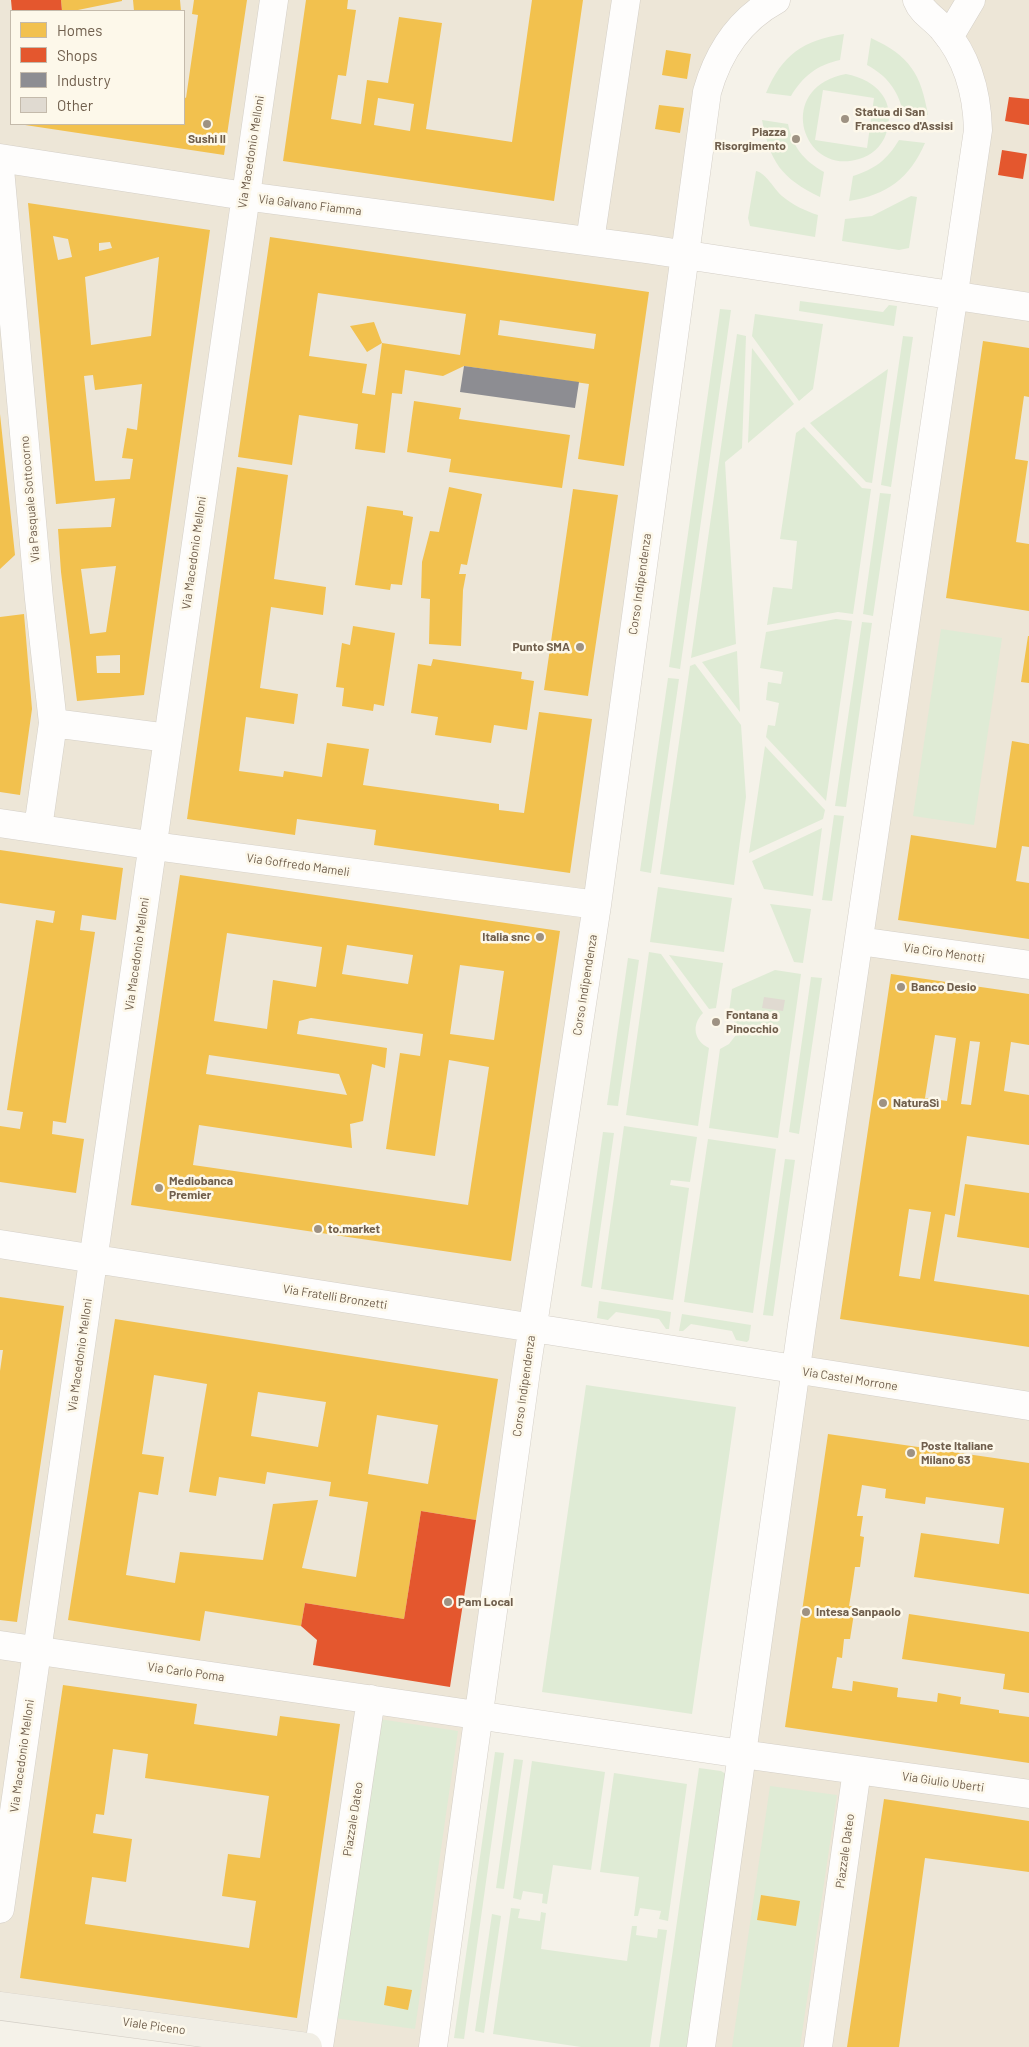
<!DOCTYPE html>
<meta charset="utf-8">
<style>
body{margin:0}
#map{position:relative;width:1029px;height:2047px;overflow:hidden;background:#f5f2e9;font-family:Barlow,sans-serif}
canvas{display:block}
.legend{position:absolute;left:10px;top:10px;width:175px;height:115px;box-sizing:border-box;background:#fdf8ea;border:1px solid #c4baab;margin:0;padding:6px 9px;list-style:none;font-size:15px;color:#6f5e4c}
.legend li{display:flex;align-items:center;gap:10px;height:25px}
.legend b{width:25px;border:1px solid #c4baab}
</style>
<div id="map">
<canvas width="1029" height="2047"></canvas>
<ul class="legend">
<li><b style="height:14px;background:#f2c14e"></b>Homes</li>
<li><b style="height:14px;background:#e4572e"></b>Shops</li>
<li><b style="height:14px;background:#8d8d92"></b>Industry</li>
<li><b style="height:14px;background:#e0dad1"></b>Other</li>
</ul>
</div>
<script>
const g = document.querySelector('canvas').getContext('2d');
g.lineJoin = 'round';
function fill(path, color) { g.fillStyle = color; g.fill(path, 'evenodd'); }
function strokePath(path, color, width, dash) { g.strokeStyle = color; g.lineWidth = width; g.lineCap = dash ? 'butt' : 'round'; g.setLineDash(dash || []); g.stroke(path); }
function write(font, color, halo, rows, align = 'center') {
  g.font = font + ' Barlow,sans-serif'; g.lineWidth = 5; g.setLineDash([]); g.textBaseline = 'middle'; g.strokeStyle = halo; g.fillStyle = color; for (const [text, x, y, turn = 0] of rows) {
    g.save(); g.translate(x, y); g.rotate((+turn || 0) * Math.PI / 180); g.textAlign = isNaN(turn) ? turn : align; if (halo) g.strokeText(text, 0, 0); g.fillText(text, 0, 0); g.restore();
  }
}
fill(new Path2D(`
 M0,0H763L725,38L430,2047H323L0,2000ZM11,11H184V124H11Z
 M924,0H1029V2047H705L982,131Z`), '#ede6d7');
fill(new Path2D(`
 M844,34L840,60C817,65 803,76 791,96L766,93C782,55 803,40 844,34Z
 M871,38C910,56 921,74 928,115L903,111C897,89 887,76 867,65Z
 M846,74C877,80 897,101 886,134C882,146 871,156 859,159C802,177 774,87 846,74ZM823,90L874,98L867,148L815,140Z
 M762,120L788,124C793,147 803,160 824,172L820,197C781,178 770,162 762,120Z
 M899,140L925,143C910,178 887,195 849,201L853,176C875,169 887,160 899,140Z
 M756,171C766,173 774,189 782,196C793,205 805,211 818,215L815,237L750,226L748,218Z
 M911,196L917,197L909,248L899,250L842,241L845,219L872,216Z
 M800,301L883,312L889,305L897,306L894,326L799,311Z
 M720,309L731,310L680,669L669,667Z
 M755,314L823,324L813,389L799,401L752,336Z
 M737,334L746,336L742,448L725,462L736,644L691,658Z
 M903,336L913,337L891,487L881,485Z
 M752,348L794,404L748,443V442Z
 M888,369L872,483L866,482L810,423Z
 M804,427L862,488L871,489L853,614L838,612L767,625L773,587L792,589L797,541L780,539L796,433Z
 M880,493L891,494L873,616L863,614Z
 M836,619L852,621L826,801L766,737L768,725L775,726L779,703L766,700L768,682L781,684L783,672L760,668L766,632Z
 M862,622L872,623L846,807L835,806Z
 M941,629L1002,638L974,825L913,816Z
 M737,651L740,712L702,662Z
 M695,664L741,725L746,797L734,885L660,874L690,666Z
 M668,678L679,679L651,873L640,871Z
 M765,746L825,810L823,819L749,853Z
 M834,815L844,816L832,901L822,900Z
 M822,828L813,896L764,889L752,861Z
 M658,887L732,898L724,952L650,942Z
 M770,904L811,909L803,963L794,962Z
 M649,952L661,954L703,1013C691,1025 694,1041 709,1048L698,1126L626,1115Z
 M669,955L723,963L716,1008L709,1009Z
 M628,958L639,960L618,1106L607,1105Z
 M775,970L801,974L778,1138L709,1128L720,1049L729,1044L736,1035V1025L729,1012L732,989Z
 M811,977L822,978L799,1134L789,1132Z
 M624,1126L697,1137L690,1182L671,1180L670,1185L689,1188L673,1300L601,1289Z
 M603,1132L614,1133L592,1288L581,1286Z
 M708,1139L776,1149L753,1313L684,1302Z
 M785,1159L795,1160L773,1316L763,1315Z
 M599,1301L671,1312L669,1329H666L659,1319L616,1312L608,1320L597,1318Z
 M682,1314L751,1325L749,1340L747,1342L736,1340L732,1331L691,1324L683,1331H679Z
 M586,1385L736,1407L692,1714L542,1692Z
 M379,1719L458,1731L415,2029L334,2018ZM387,1986L411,1990L408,2009L384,2005Z
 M495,1752L504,1753L464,2039L454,2038Z
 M514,1759L523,1760L504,1889L496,1888Z
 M532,1761L605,1772L591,1870L553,1865L547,1904L542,1903L543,1894L523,1891L521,1900L513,1898Z
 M699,1768L721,1771L726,1774L689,2047H659Z
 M614,1773L687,1784L668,1921L659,1919L661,1911L640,1908L638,1916H634L639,1877L600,1872Z
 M770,1786L837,1795L800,2047H732Z
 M511,1908L520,1909L518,1918L540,1921L541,1912L546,1913L541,1949L627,1961L632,1926H637L636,1935L657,1938L658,1929L667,1930L650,2047H581L493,2034Z
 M492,1914L501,1916L484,2033L475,2031Z`), '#dfebd5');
fill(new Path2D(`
 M61,0H122V1L73,11H62Z
 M133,0H180L181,11H134Z
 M194,0H247L224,155L25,125L184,124V97L186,98L198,15L192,14Z
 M306,0H348L347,9L356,10L346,76L338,75L331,119L361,124L367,80L388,83L399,17L442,23L426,129L512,142L532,0H583L554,201L283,161ZM378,98L414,104L410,131L374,125Z
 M666,50L691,54L687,79L662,75Z
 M659,105L684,108L680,133L655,129Z
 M28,203L210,230L144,695L77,701L61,572L58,529L111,527L115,498L56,504ZM53,236L68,239L72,257L58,260ZM110,242L112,248L99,251V243ZM159,257L151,336L91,345L85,277ZM93,375L95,390L142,384L137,430L127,428L122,458L133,459L130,479L95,481L84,376ZM116,566L106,632L90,634L81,569ZM120,655V673H97L96,656Z
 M270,237L649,292L624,466L578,459L589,384L464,366L443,376L405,370L402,394L392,393L385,453L355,449L358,424L299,415L292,465L238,457ZM318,293L466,314L460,355L382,343L375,395L362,393L367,364L309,356ZM500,320L596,334L594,349L498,335Z
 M374,322L382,343L367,352L350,326Z
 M983,341L1029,348V397L1024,396L1015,459L1028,461L1016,542L1029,544V611L946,598Z
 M414,401L461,408L459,419L570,435L562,488L449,472L451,459L407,452Z
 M0,414L15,555L0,569Z
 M237,467L288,475L274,579L326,587L323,615L271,607L260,688L298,694L294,724L246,717L239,771L283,777L284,771L322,777L327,743L369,749L363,785L499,804V810L524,813L539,712L592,719L570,873L374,845L376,830L297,819L295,835L187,819Z
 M449,487L482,494L467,565L461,564L459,574H466L463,590L461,646L429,644L430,599L421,598L422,562L430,531L439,532Z
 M573,489L618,495L588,696L544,690Z
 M367,506L403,511V515L413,517L402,585L391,584L390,590L355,585Z
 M24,614L32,709L20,795L0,792V617Z
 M353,626L395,633L384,706L374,704L373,711L342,706L344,688L336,687L342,643L350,645Z
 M1028,636H1029V683L1021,682Z
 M433,659L522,672L521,679L534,681L527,730L494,725L491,743L435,735L438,717L411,713L418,664L431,666Z
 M1012,741L1029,744V847L1022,846L1016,881L1029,883V939L898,920L911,835L996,848Z
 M0,850L123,868L116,920L82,915L80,930L95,932L66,1123L53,1121L52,1134L84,1139L76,1193L0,1182V1126L20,1129L23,1112L7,1110L36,920L53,923L55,911L0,903Z
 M180,875L560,931L511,1261L131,1205ZM227,933L322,947L316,987L273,980L267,1029L214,1021ZM347,945L413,955L408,984L342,974ZM460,965L504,971L494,1040L450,1034ZM311,1018L423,1034L420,1056L400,1053L386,1149L435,1156L449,1060L489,1067L468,1205L193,1165L199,1125L352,1148L350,1124L363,1121L372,1064L385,1068L387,1048L297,1034L299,1021ZM209,1055L339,1074L347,1095L206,1074Z
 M891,974L1029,994V1045L1011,1042L1004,1091L1029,1095V1145L967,1136L955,1216L945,1214L934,1281L1029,1295V1347L840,1319ZM935,1035L956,1038L947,1101L925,1098ZM970,1041L980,1042L971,1105L961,1104ZM909,1209L931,1212L920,1279L899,1276Z
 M965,1184L1029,1193V1248L957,1237Z
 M0,1297L64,1306L17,1622L0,1620V1371L3,1350H0Z
 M115,1319L498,1379L476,1520L421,1511L404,1619L305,1603L301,1626L205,1611L200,1641L68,1620ZM154,1375L207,1384L189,1492L216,1496L219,1477L265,1484L267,1472L331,1482L329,1496L368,1502L356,1577L302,1568L318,1500L273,1504L263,1560L180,1552L175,1583L126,1575L139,1492L158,1495L164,1457L142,1454ZM258,1392L326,1402L318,1447L251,1436ZM377,1415L438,1425L428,1484L368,1474Z
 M828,1434L1029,1463V1594L914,1577L921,1533L999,1544L1004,1508L926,1497L925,1504L885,1498L886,1489L862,1485L857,1516H863L860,1536L864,1537L860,1567H855L852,1588L849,1606L855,1607L850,1639H844L842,1658L837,1657L832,1688L852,1691L853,1681L898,1688L897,1697L937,1702L938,1693L961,1697L960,1704L999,1710V1713L1029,1717V1763L785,1727Z
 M909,1614L1029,1632V1693L1003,1689L1005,1674L902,1659Z
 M63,1685L197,1704L194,1724L277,1736L280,1716L340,1724L297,2018L20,1978ZM113,1749L148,1754L145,1778L269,1796L260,1858L228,1854L222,1896L256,1901L249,1948L85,1924L92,1877L126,1882L132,1839L93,1833L96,1814L104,1815Z
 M884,1799L1029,1821V1872L925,1858L899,2047H847Z
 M761,1895L800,1901L796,1926L757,1920Z
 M387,1986L412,1990L408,2010L384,2005Z`), '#f2c14e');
fill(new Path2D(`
 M11,0H61L62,11H12Z
 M1009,97L1029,99V125L1005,121Z
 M1002,150L1027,154L1023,179L998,175Z
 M421,1511L476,1520L450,1687L313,1665L317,1640L301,1626L305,1603L404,1619Z`), '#e4572e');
fill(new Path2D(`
 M464,366L579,382L575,408L460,392Z`), '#8d8d92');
fill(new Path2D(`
 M764,997L785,1000L783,1011L762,1008Z`), '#e0dad1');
const minor = new Path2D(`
 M949,37L971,0
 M0,158L245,196L647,249L1029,307
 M0,169L39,599L53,723L38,828
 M590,241L626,0
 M53,723L168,738
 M0,823L169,848L597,905
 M859,941L1029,965
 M0,1244L1029,1406
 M0,1645L742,1754L1029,1794
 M0,1909L274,0
 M319,2047L371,1699
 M433,2047L526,1371L597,905L707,92C718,53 739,20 776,0
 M701,2047L802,1325L978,130C977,92 968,58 943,29C934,18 922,13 917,0
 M818,2047L857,1770`);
const major = new Path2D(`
 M0,2006L308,2047`);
strokePath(minor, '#d4cfc7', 29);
strokePath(major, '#d3cec6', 29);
strokePath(minor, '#fefdfc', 28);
strokePath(major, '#f1eee5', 28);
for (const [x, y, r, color] of [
 [845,119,5,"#9e9283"],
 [207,124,5,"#9e9283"],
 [796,139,5,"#9e9283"],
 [580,647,5,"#9e9283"],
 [540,937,5,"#9e9283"],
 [901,987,5,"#9e9283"],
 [716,1022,5,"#9e9283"],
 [883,1103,5,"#9e9283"],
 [159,1188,5,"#9e9283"],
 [318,1229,5,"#9e9283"],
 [911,1453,5,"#9e9283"],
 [448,1602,5,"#9e9283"],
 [806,1612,5,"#9e9283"]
]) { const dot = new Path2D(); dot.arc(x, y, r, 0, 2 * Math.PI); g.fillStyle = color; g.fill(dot); strokePath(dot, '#fdf8ea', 2); }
write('bold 12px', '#6f5e4c', '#fdf8ea', [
 ["Statua di San",855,112],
 ["Francesco d'Assisi",855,126],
 ["Piazza",786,132,"right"],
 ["Risorgimento",786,146,"right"],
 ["Sushi II",207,139,"center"],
 ["Punto SMA",570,647,"right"],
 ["Italia snc",530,937,"right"],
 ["Banco Desio",911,987],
 ["Fontana a",726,1015],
 ["Pinocchio",726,1029],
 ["NaturaSì",893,1103],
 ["Mediobanca",169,1181],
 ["Premier",169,1195],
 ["to.market",328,1229],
 ["Poste Italiane",921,1446],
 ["Milano 63",921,1460],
 ["Pam Local",458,1602],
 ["Intesa Sanpaolo",816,1612]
], 'left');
write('12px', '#6f5e4c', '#fdf8ea', [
 ["Via Macedonio Melloni",251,152,-81],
 ["Via Galvano Fiamma",310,205,7],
 ["Via Pasquale Sottocorno",30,499,-95],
 ["Via Macedonio Melloni",194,553,-82],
 ["Corso Indipendenza",640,584,-82],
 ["Via Goffredo Mameli",298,865,8],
 ["Via Ciro Menotti",944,953,8],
 ["Via Macedonio Melloni",137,954,-82],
 ["Corso Indipendenza",585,985,-81],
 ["Via Fratelli Bronzetti",335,1297,9],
 ["Via Macedonio Melloni",80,1355,-82],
 ["Via Castel Morrone",850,1379,9],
 ["Corso Indipendenza",524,1386,-82],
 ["Via Carlo Poma",186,1672,8],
 ["Via Macedonio Melloni",22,1756,-82],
 ["Via Giulio Uberti",943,1782,8],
 ["Piazzale Dateo",353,1819,-81],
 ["Piazzale Dateo",845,1851,-82],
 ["Viale Piceno",154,2026,8]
]);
</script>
